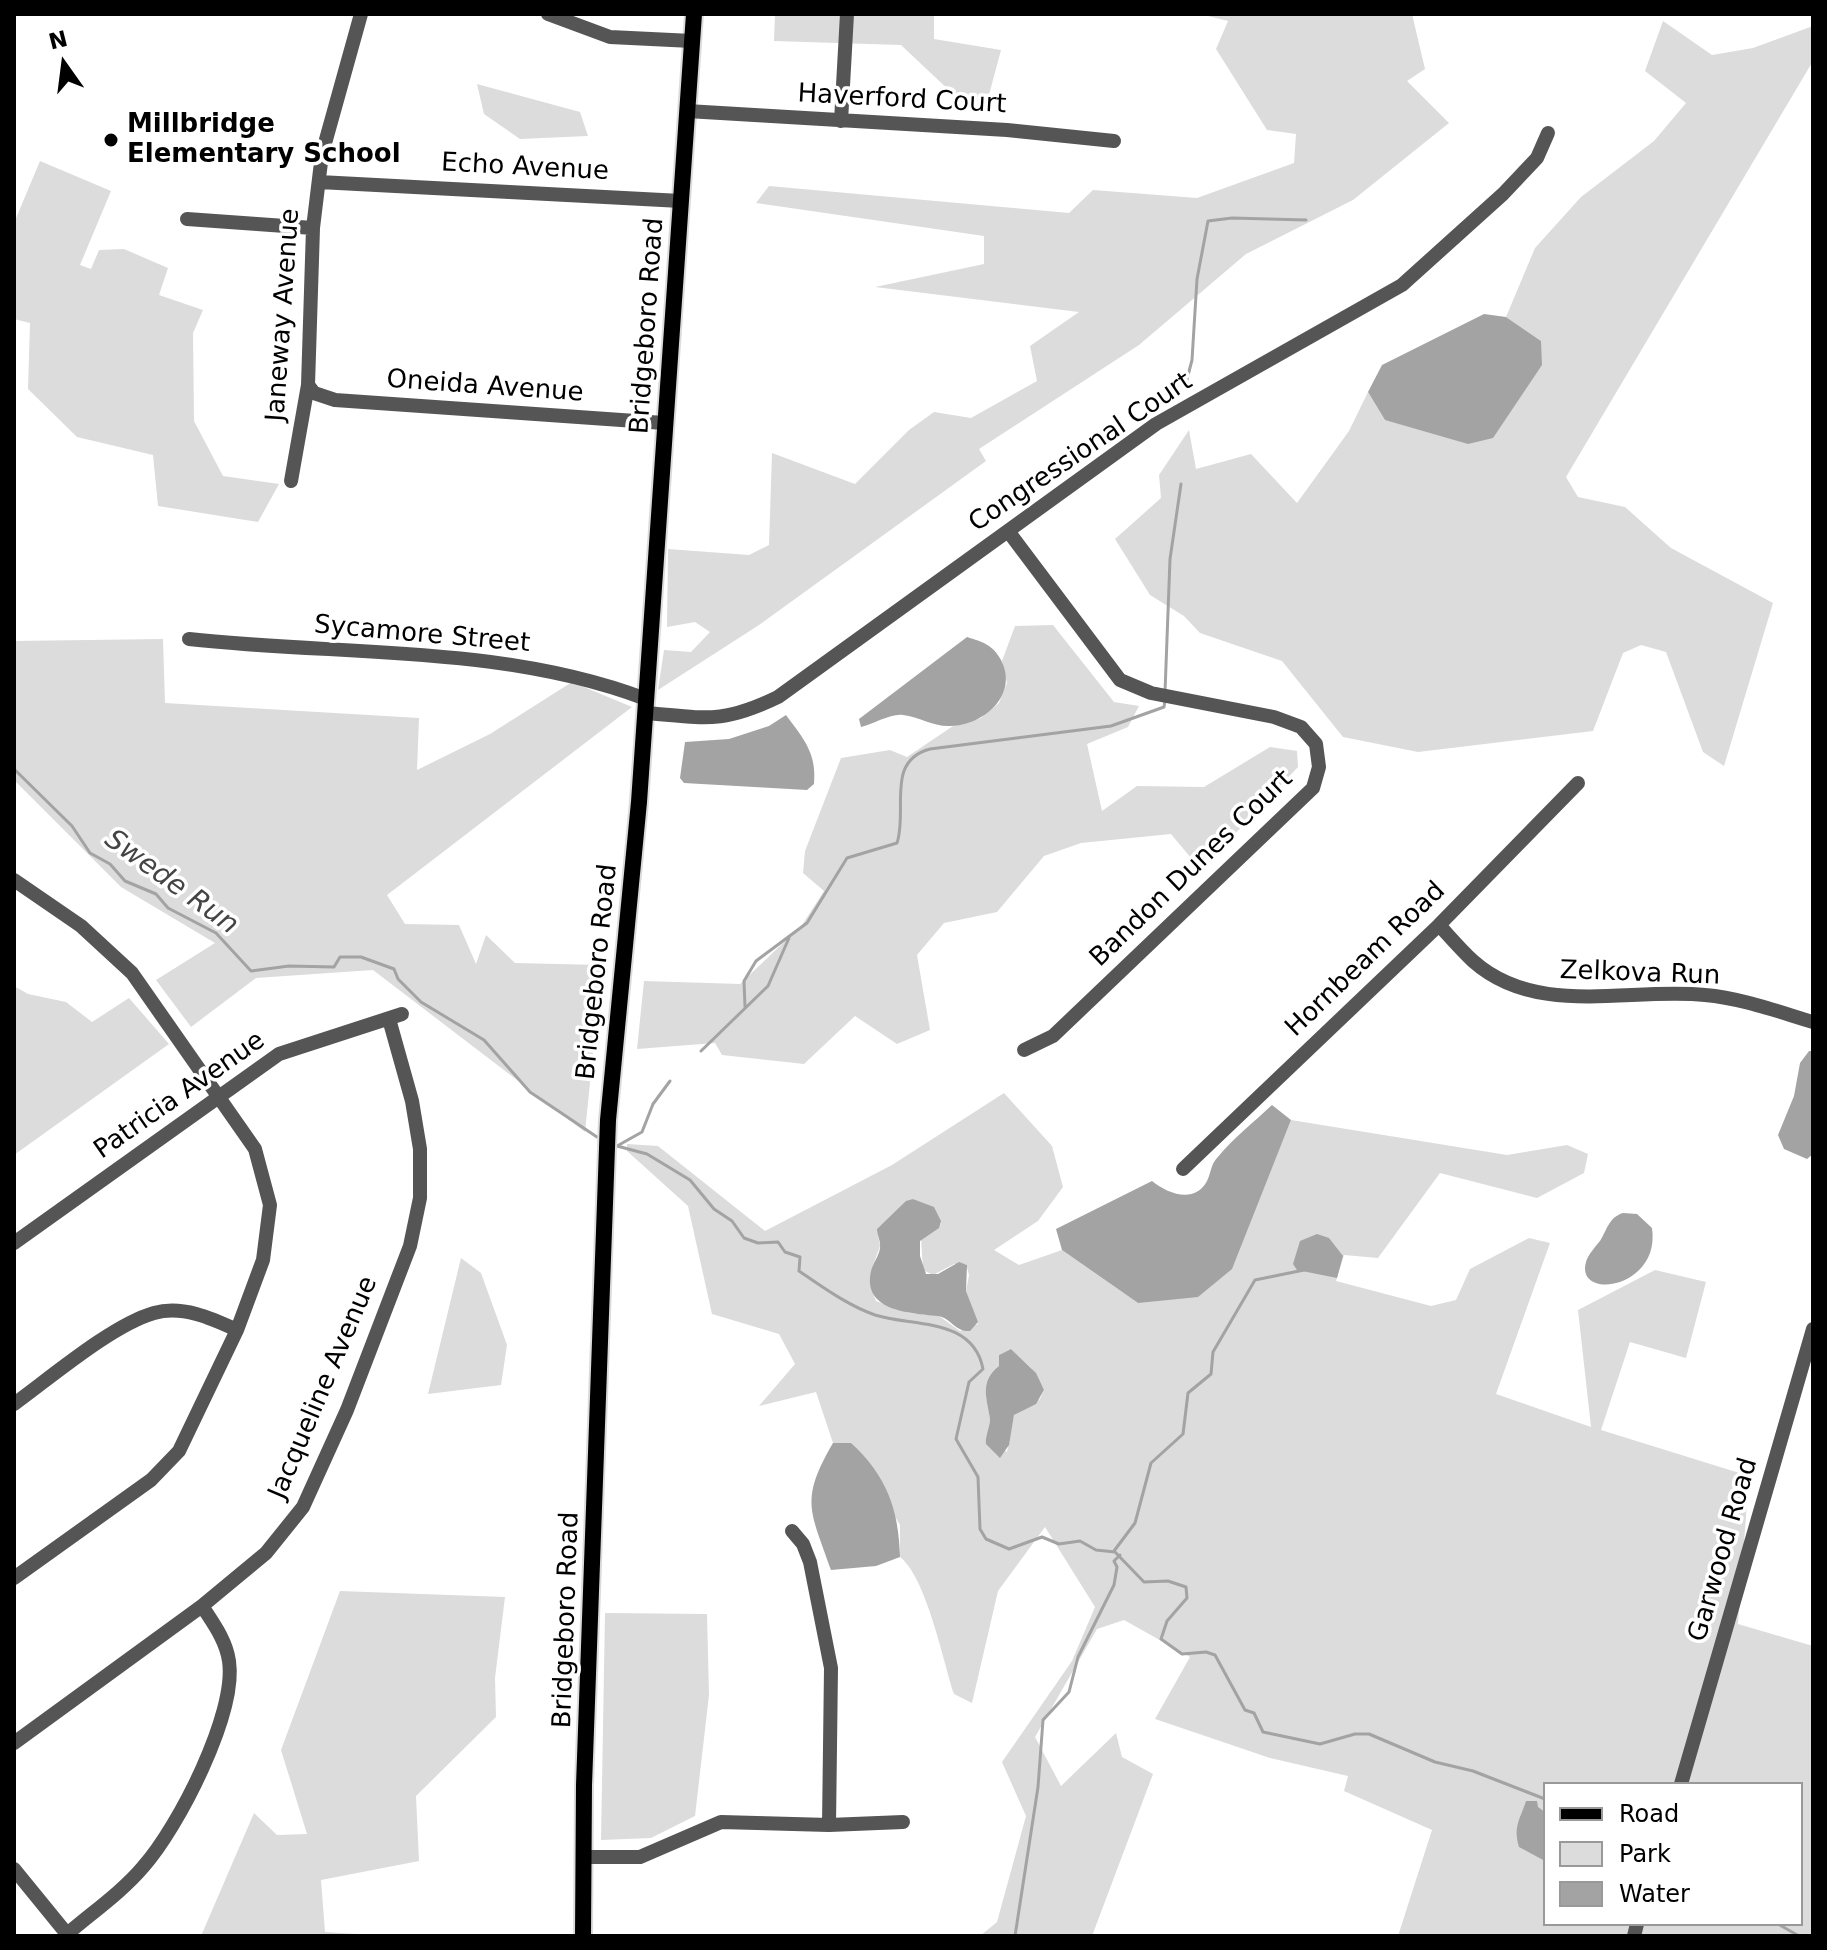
<!DOCTYPE html>
<style>
body{margin:0}
#map{position:relative;width:1827px;height:1950px;overflow:hidden;background:#fff;font-family:"DejaVu Sans",sans-serif}
canvas{display:block}
.frame{position:absolute;inset:0;border:16px solid #000;pointer-events:none}
.legend{position:absolute;left:1543px;top:1782px;width:260px;height:144px;box-sizing:border-box;background:#fff;border:2px solid #999;margin:0;padding:10px 14px;list-style:none;font-size:24px;color:#000}
.legend li{display:flex;align-items:center;gap:16px;height:40px}
.legend b{width:40px;border:2px solid #999}
.north{position:absolute;left:24px;top:24px;width:80px;height:80px;-webkit-text-stroke:6px #fff;paint-order:stroke;rotate:346deg;font-size:22px;font-weight:700;line-height:32px;text-align:center;color:#000}
.north::after{content:'';display:block;margin:auto;width:28px;height:36px;background:#000;clip-path:polygon(50% 0,100% 100%,50% 72%,0 100%)}
</style>
<div id="map">
<canvas width="1827" height="1950"></canvas>
<div class="frame"></div>
<ul class="legend">
<li><b style="height:10px;background:#000"></b>Road</li>
<li><b style="height:22px;background:#dcdcdc"></b>Park</li>
<li><b style="height:22px;background:#a3a3a3"></b>Water</li>
</ul>
<div class="north">N</div>
</div>
<script>
const g = document.querySelector('canvas').getContext('2d');
g.lineJoin = 'round';
function fill(path, color) { g.fillStyle = color; g.fill(path, 'evenodd'); }
function strokePath(path, color, width, dash) { g.strokeStyle = color; g.lineWidth = width; g.lineCap = dash ? 'butt' : 'round'; g.setLineDash(dash || []); g.stroke(path); }
function write(font, color, halo, rows, align = 'center') {
  g.font = font + ' "DejaVu Sans",sans-serif'; g.lineWidth = 7; g.setLineDash([]); g.textBaseline = 'middle'; g.strokeStyle = halo; g.fillStyle = color; for (const [text, x, y, turn = 0] of rows) {
    g.save(); g.translate(x, y); g.rotate((+turn || 0) * Math.PI / 180); g.textAlign = isNaN(turn) ? turn : align; if (halo) g.strokeText(text, 0, 0); g.fillText(text, 0, 0); g.restore();
  }
}
fill(new Path2D(`
 M775,14H934V39L1001,50L986,106L969,109L901,45L774,41Z
 M1200,14H1412L1425,69L1407,81L1449,123L1353,200L1246,254L1139,345L979,449L986,461L759,625L658,690L664,650L691,652L710,632L695,622L667,627L668,549L749,555L769,545L772,453L855,484L909,430L934,412L971,418L1037,381L1030,346L1079,312L875,287L984,264V236L756,203L769,186L1069,213L1093,190L1197,198L1294,163L1296,134L1267,130L1216,49L1228,21Z
 M1663,21L1712,55L1753,48L1813,26V61L1566,477L1578,497L1625,507L1671,548L1773,603L1724,766L1703,752L1666,652L1641,645L1623,653L1593,731L1418,752L1343,737L1282,661L1200,633L1184,616L1150,595L1115,539L1161,498L1159,475L1189,430L1196,469L1251,454L1297,503L1349,431L1368,392L1385,420L1541,341L1506,317L1535,248L1581,197L1654,141L1686,103L1645,71Z
 M477,84L580,112L588,136L520,139L484,114Z
 M40,161L111,191L80,265L91,269L99,250L124,249L168,268L159,295L203,310L193,333L194,421L223,476L279,484L258,522L158,506L153,455L77,437L28,389L30,323L14,319V223Z
 M1053,625L1114,702L1139,706L1128,727L1087,744L1102,811L1137,786L1204,787L1270,747L1297,751L1298,767L1201,870L1171,834L1081,843L1044,856L997,912L944,923L917,955L930,1030L897,1044L855,1016L804,1064L722,1055L715,1043L637,1049L644,981L740,984L802,925L824,891L803,873L805,851L841,758L890,750L907,757L953,726L981,718L999,703L1007,683L1002,661L1015,626Z
 M163,639L165,703L419,718L417,770L490,734L572,682L632,707L387,895L405,924L459,925L476,964L486,935L515,963L602,965L585,1132L373,970L256,978L191,1027L156,980L215,943L121,887L14,780V641Z
 M14,986L28,994L66,1002L92,1022L129,998L169,1044L14,1155Z
 M1004,1093L1052,1146L1063,1187L1038,1221L994,1250L1019,1265L1062,1250L1138,1303L1231,1269L1291,1120L1507,1155L1567,1145L1588,1154L1584,1173L1537,1198L1440,1173L1378,1258L1344,1255L1336,1281L1431,1306L1456,1300L1470,1269L1529,1238L1550,1243L1496,1394L1591,1427L1578,1310L1655,1270L1706,1282L1686,1358L1630,1342L1601,1430L1749,1476L1738,1624L1813,1646V1936H1398L1432,1830L1344,1791L1348,1776L1270,1758L1155,1719L1190,1657L1124,1620L1097,1629L1035,1737L1061,1786L1116,1733L1122,1757L1153,1774L1092,1936H980L997,1922L1026,1816L1002,1762L1072,1661L1095,1607L1045,1527L998,1591L972,1703L954,1694C943,1660 926,1577 900,1557V1525L851,1443H833L816,1392L759,1406L795,1364L779,1334L712,1314L688,1206L627,1151V1144L658,1146L765,1231L892,1165ZM913,1199L930,1206L941,1224L921,1238L923,1270L933,1275L954,1264H966L969,1275L966,1291L978,1324L960,1331L939,1316L909,1313L876,1301L871,1287V1271L880,1246L877,1229ZM1011,1349L1031,1368L1044,1390L1040,1399L1014,1415L1007,1452L986,1438C987,1432 990,1425 990,1419C988,1398 978,1381 999,1366V1355ZM1545,1784H1801V1924H1545Z
 M461,1258L481,1273L507,1345L501,1385L428,1394Z
 M340,1591L505,1597L495,1678L496,1717L416,1796L419,1861L321,1880L325,1932L389,1936H201L254,1813L277,1835L307,1834L281,1750Z
 M605,1613L707,1614L709,1695L695,1816L651,1838L601,1840Z`), '#dcdcdc');
fill(new Path2D(`
 M1484,314L1506,317L1541,341L1542,365L1493,438L1468,444L1385,420L1368,392L1382,365Z
 M967,637C983,642 993,645 1001,660C1019,695 984,725 951,726C933,727 920,717 903,715C892,713 873,724 861,727L859,719Z
 M786,715C804,739 817,754 814,784L807,790L684,783L680,778L685,742L729,739L769,726Z
 M1809,1051H1813V1154L1807,1159L1784,1149L1778,1135L1794,1096L1800,1063Z
 M1272,1105L1291,1120L1232,1269L1198,1297L1138,1303L1062,1250L1056,1229L1152,1181C1168,1194 1195,1204 1207,1181C1211,1173 1211,1164 1217,1158C1233,1138 1254,1122 1272,1105Z
 M913,1199L934,1207L941,1221L939,1228L920,1241V1256L926,1274H938L959,1262L967,1265L966,1291L978,1322L970,1331C954,1332 951,1317 937,1316C909,1313 862,1311 871,1271C873,1263 879,1256 880,1248C881,1241 877,1235 877,1229L906,1201Z
 M1623,1213L1637,1214L1652,1228C1661,1289 1575,1301 1586,1262C1588,1255 1595,1247 1600,1241C1607,1230 1609,1217 1623,1213Z
 M1317,1234L1329,1238L1343,1256L1337,1278L1297,1270L1293,1264L1300,1241Z
 M1011,1349L1036,1373L1044,1390L1036,1404L1014,1415L1009,1445L1000,1458L986,1444C985,1435 990,1427 990,1419C987,1398 979,1381 999,1366V1355Z
 M833,1443H851C886,1475 899,1509 900,1557L876,1566L831,1570C811,1511 799,1501 833,1443Z
 M1526,1801H1537L1538,1807L1545,1812V1861L1519,1847C1513,1826 1520,1820 1526,1801Z`), '#a3a3a3');
strokePath(new Path2D(`
 M1185,387L1192,360L1197,279L1208,221L1232,218L1306,220
 M1165,692L1170,559L1181,484
 M14,769L72,826L90,853L110,864L125,881L156,894L168,908L216,933L251,971L289,966L334,967L340,957H361L394,969L398,979L421,1002L484,1040L530,1092L597,1137
 M745,1007L744,981L756,961L807,923L847,858L897,843C908,810 885,761 930,749L1111,726L1164,707L1165,700
 M701,1051L768,986L789,938
 M617,1146L647,1154L690,1180L714,1209L732,1221L744,1238L758,1243L778,1242L785,1252L800,1257L799,1271C823,1287 847,1305 875,1315C913,1327 973,1317 983,1369L969,1382L956,1439L978,1477L980,1529L986,1539L1009,1549L1042,1537L1059,1544L1080,1541L1096,1550L1115,1552L1144,1582L1168,1581L1186,1587L1187,1598L1167,1621L1161,1639L1182,1654L1206,1652L1215,1655L1245,1710L1254,1713L1263,1732L1320,1744L1355,1734H1369L1435,1762L1473,1771L1545,1799
 M617,1146L642,1132L653,1104L670,1081
 M1114,1551L1135,1523L1151,1463L1183,1434L1188,1393L1211,1374L1213,1352L1255,1280L1304,1270
 M1778,1924L1799,1936
 M1015,1936L1038,1787L1043,1720L1069,1692L1078,1657L1114,1585L1117,1567L1114,1561L1120,1555`), '#a3a3a3', 3);
const major = new Path2D(`
 M583,1936L584,1785L608,1120L639,802L694,14`);
strokePath(major, '#dbdbdb', 20);
strokePath(new Path2D(`
 M548,14L610,37L692,41
 M687,111L1007,130L1114,141
 M841,121L847,14
 M319,182L681,201
 M187,219L313,228
 M308,385L314,393L335,400L664,423
 M291,481L308,385L313,228L322,154L361,14
 M1008,531L1120,680L1151,693L1274,717L1301,727L1316,744L1319,767L1313,788L1053,1036L1024,1050
 M189,639C341,656 502,644 646,699
 M646,713C706,718 722,724 778,697L1156,424L1402,285L1503,194L1537,158L1548,133
 M14,880L81,926L132,973L255,1149L270,1205L263,1260L237,1330L179,1451L151,1480L14,1578
 M1439,925C1450,937 1461,950 1473,961C1537,1018 1629,987 1705,995C1741,998 1779,1012 1813,1022
 M1183,1169L1439,925L1578,783
 M14,1243L279,1054L402,1014
 M14,1404C50,1378 112,1325 154,1313C182,1305 211,1318 237,1330
 M14,1743L202,1606L266,1553L303,1507L347,1410L410,1246L420,1198V1149L412,1101L389,1019
 M1681,1784L1813,1329
 M829,1825L903,1822
 M584,1857H640L721,1822L829,1825L831,1668L810,1562L803,1544L792,1531
 M14,1869L67,1934
 M65,1936C90,1914 121,1893 143,1867C178,1828 237,1713 229,1661C226,1640 213,1623 202,1606
 M1634,1936L1637,1924`), '#555', 14);
strokePath(major, '#000', 16);
for (const [x, y, r, color] of [
 [111,140,8,"#000"]
]) { const dot = new Path2D(); dot.arc(x, y, r, 0, 2 * Math.PI); g.fillStyle = color; g.fill(dot); strokePath(dot, '#fff', 3); }
write('26px', '#000', '#fff', [
 ["Haverford Court",902,100,3],
 ["Echo Avenue",525,168,3],
 ["Janeway Avenue",284,315,-86],
 ["Bridgeboro Road",648,326,-86],
 ["Oneida Avenue",485,387,4],
 ["Congressional Court",1081,453,-34],
 ["Sycamore Street",422,635,5],
 ["Bandon Dunes Court",1192,869,-44],
 ["Hornbeam Road",1366,960,-44],
 ["Bridgeboro Road",598,972,-84],
 ["Zelkova Run",1640,974,2],
 ["Patricia Avenue",180,1096,-35],
 ["Jacqueline Avenue",324,1388,-67],
 ["Garwood Road",1724,1550,-74],
 ["Bridgeboro Road",567,1620,-88]
]);
write('bold 26px', '#000', '#fff', [
 ["Millbridge",127,125],
 ["Elementary School",127,155]
], 'left');
write('italic 28px', '#444', '#fff', [
 ["Swede Run",171,883,36]
]);
</script>
